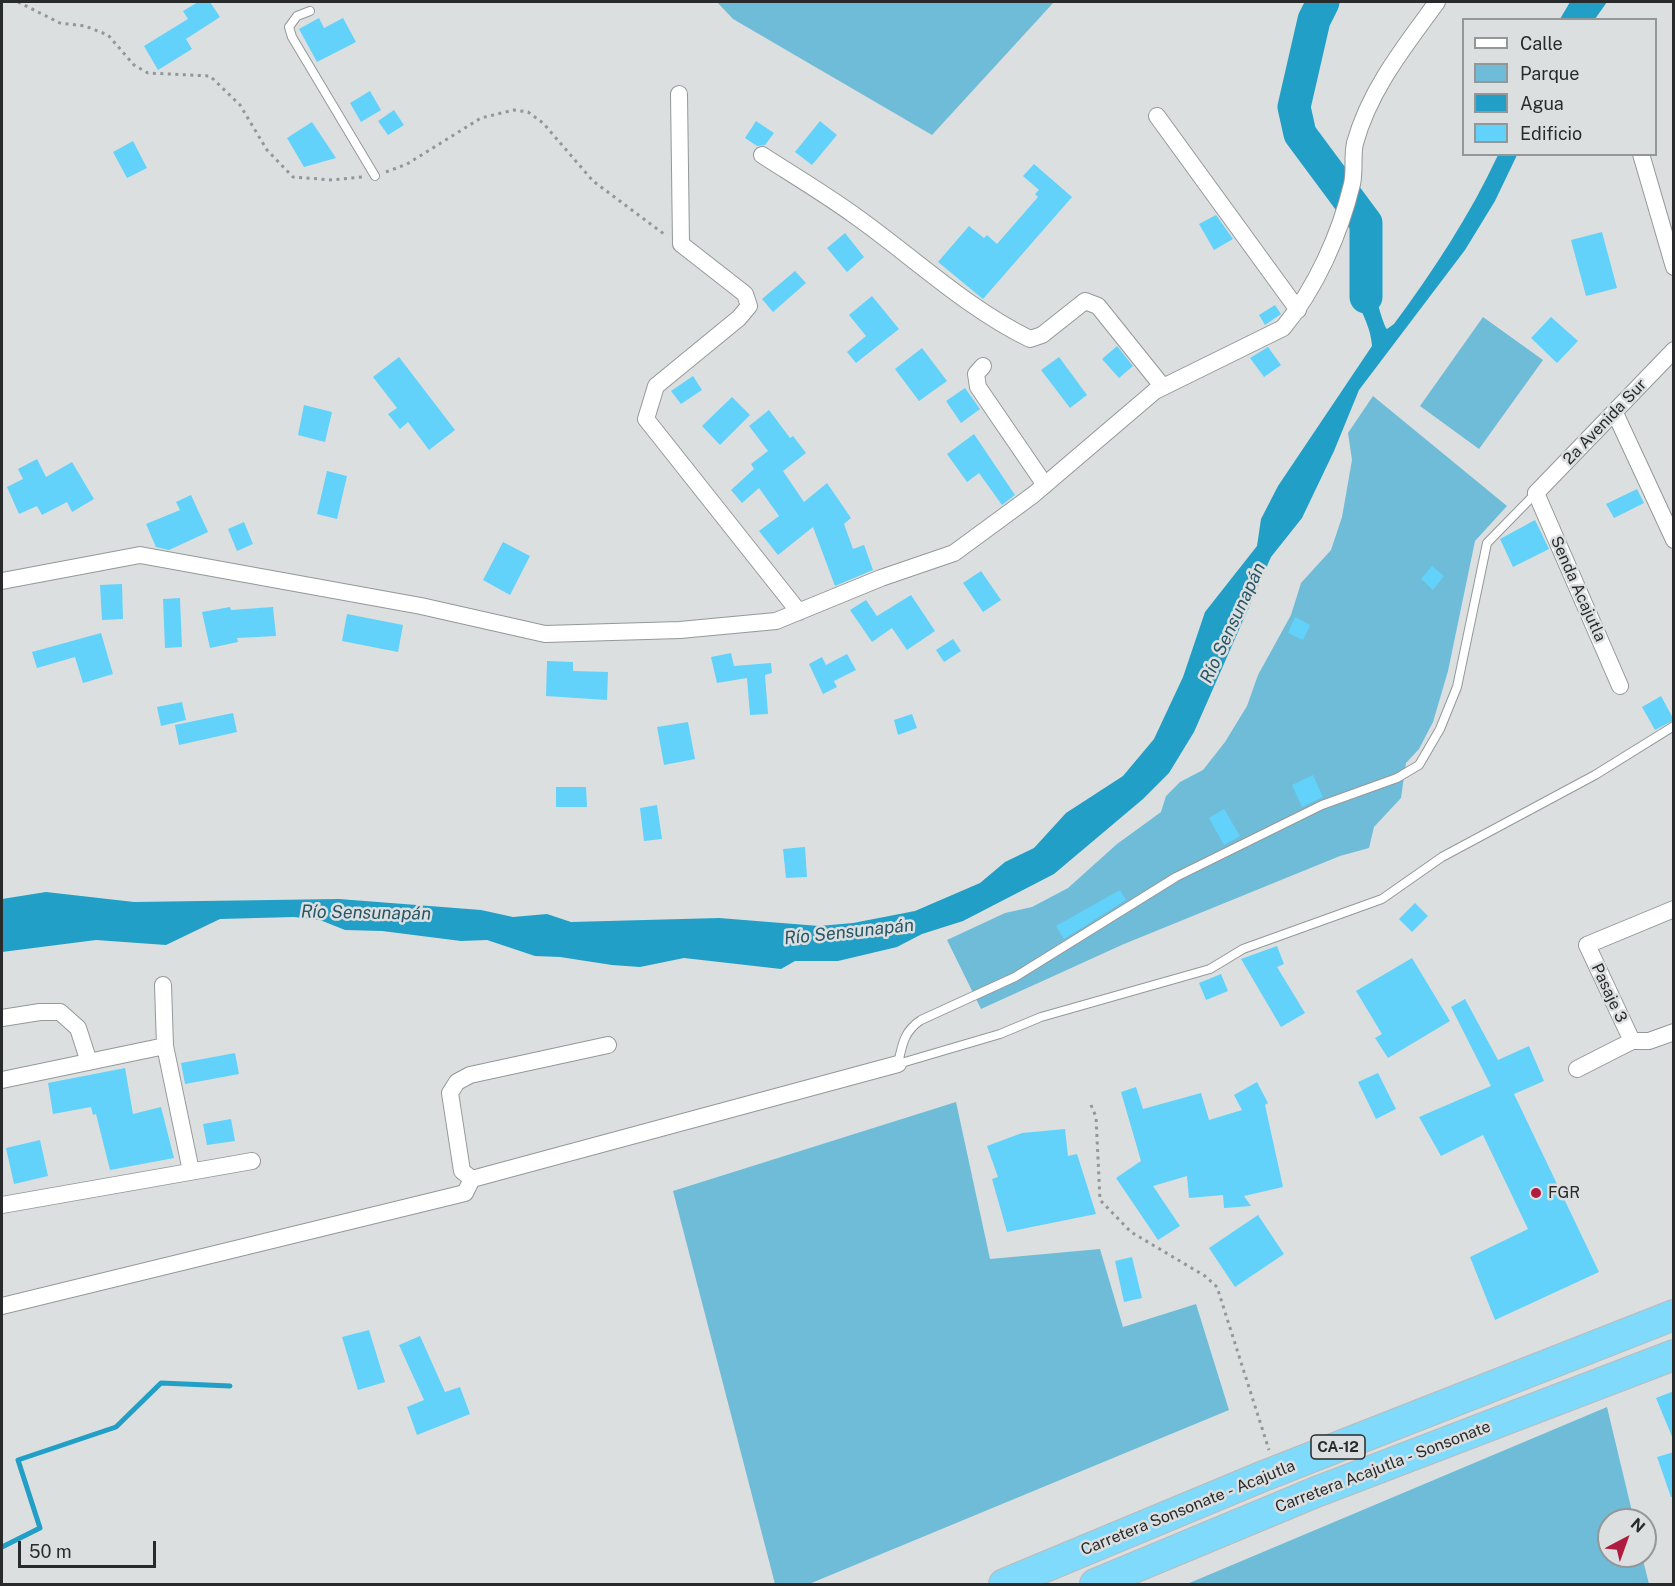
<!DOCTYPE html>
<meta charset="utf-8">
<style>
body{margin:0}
#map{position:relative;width:1675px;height:1586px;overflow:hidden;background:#dbdfe0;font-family:"Public Sans",sans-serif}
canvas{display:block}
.frame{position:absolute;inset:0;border:3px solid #292a2b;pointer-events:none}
.legend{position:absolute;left:1462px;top:18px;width:195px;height:138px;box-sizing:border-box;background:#dbdfe0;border:2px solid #949798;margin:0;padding:8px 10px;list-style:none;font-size:18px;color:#292a2b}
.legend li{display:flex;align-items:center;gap:12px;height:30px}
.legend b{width:30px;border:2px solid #949798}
.north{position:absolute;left:1597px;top:1508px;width:60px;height:60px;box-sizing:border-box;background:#dbdfe0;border:2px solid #949798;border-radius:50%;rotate:41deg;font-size:16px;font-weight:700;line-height:24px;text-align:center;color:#292a2b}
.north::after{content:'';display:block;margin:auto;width:21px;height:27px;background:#af1c40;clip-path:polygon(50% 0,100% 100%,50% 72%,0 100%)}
.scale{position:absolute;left:18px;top:1541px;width:138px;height:27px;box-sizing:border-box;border:3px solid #292a2b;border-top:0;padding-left:8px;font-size:18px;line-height:21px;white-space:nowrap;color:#292a2b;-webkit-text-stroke:4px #dbdfe0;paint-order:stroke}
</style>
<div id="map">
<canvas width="1675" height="1586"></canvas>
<div class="frame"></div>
<ul class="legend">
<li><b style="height:8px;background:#fff"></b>Calle</li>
<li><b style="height:16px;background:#6fbcd9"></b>Parque</li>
<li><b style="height:16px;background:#219fc6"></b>Agua</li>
<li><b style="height:16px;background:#62d2fa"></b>Edificio</li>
</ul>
<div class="north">N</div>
<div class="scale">50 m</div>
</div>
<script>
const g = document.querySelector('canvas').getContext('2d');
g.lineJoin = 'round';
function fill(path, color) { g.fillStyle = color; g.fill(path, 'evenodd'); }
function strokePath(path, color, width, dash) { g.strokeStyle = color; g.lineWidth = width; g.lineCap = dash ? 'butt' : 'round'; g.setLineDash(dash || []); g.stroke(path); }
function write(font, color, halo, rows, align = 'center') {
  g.font = font + ' "Public Sans",sans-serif'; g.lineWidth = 5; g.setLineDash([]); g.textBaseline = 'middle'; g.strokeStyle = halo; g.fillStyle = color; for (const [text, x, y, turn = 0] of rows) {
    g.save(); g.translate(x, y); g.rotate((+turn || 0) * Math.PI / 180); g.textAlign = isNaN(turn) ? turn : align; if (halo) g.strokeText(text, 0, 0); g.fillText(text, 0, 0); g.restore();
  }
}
fill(new Path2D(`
 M717,2H1054L932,135L733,19Z
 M1483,317L1543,360L1479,449L1420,406Z
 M1373,396L1507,506L1475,541L1448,671L1433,722L1419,749L1406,763L1401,798L1374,827L1369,848L1340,856L1124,944L981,1009L947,940L1005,913L1032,907L1068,888L1117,844L1161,812L1166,796L1180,782L1203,770L1225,742L1247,706L1258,675L1291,615L1301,583L1331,550L1342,517L1352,460L1348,433Z
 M956,1102L990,1259L1100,1249L1123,1327L1196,1304L1229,1410L809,1584H775L673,1191Z
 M1607,1407L1634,1520H1609V1556H1642L1649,1584H1187Z`), '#6fbcd9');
fill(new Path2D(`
 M1570,2H1607L1595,19H1560Z
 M1498,155H1517L1495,201L1465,250L1359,390L1334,451L1302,518L1271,557L1194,732L1169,773L1143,799L1054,874L963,921L922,934L897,947L838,961H795L781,969L684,958L640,967L612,965L560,957L535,956L487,940L461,941L382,931L345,930L320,920L294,917L220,919L166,945L96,940L2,952V899L46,892L134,902L339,899L481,910L513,917L547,914L571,922L719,918L819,926L853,923L915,911L980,883L1005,862L1034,848L1066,813L1123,776L1154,739L1183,677L1205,612L1257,546L1261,519L1278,486L1372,346C1371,322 1353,301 1354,283C1354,274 1362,261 1366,252C1367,264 1382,324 1387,329L1394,324C1434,270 1470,215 1498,155Z`), '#219fc6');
strokePath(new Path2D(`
 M2,1547L40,1528L18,1460L116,1427L161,1383L230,1386`), '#219fc6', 5);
strokePath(new Path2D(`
 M1323,2L1314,20L1294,107L1300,134L1366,223V297`), '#219fc6', 33);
fill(new Path2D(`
 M198,2H210L220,17L186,39L192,49L158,70L144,46L188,19L183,11Z
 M319,18L324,28L343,18L356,42L317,62L299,29Z
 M370,91L381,110L361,122L350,103Z
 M394,110L404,125L388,135L378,121Z
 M756,121L774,133L765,145L757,146L745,138Z
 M820,121L837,135L812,165L795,152Z
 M312,122L336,158L304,167L287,138Z
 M133,141L147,168L127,178L113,152Z
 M1034,164L1072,197L983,299L938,262L969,226L984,238L987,235L997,244L1038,197L1035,194L1039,190L1023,176Z
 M1216,215L1233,239L1214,250L1199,224Z
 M1602,232L1617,288L1586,296L1571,240Z
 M845,233L864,257L847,272L827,248Z
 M795,271L806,283L773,312L762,299Z
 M872,296L899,329L856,363L847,352L866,336L849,315Z
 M1275,305L1281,314L1265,325L1259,315Z
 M1551,317L1578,341L1557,363L1531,338Z
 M1117,346L1133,366L1119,378L1102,359Z
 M1268,347L1281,365L1264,377L1250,358Z
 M922,348L947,381L919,401L895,369Z
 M399,357L455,430L429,450L408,422L400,429L388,414L397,408L373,377Z
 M1059,357L1087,395L1070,408L1041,370Z
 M693,376L702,390L681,404L671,391Z
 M965,388L980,409L961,423L946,401Z
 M732,397L750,415L720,445L702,426Z
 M304,405L332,412L325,442L298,435Z
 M769,410L790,438L793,436L806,453L783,471L804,502L827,483L851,518L844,524L853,549L864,545L873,570L835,586L813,527L778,555L759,531L779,516L759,488L742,503L731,490L754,469L751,464L768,451L749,426Z
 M974,434L1015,495L1002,505L979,473L967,482L947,454Z
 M37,459L46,477L72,462L94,499L72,512L67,502L42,515L37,506L19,514L7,487L23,479L18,469Z
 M327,471L347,476L337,519L317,514Z
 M1637,489L1644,503L1614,518L1606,504Z
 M191,495L208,532L169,550L156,547L146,524L180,510L176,502Z
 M1535,520L1549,549L1513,567L1500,539Z
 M244,522L253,544L237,551L228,529Z
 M503,542L530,556L510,595L483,580Z
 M1432,566L1444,576L1433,590L1421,579Z
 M981,571L1001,600L983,612L963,583Z
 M122,584L123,619L102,620L100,585Z
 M911,595L935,631L907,650L892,628L872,642L850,610L866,600L877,616Z
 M180,598L182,647L165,648L163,599Z
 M230,607L231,610L273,607L276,636L237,638L238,642L210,648L202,612Z
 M347,614L403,625L398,652L342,641Z
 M1295,617L1310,625L1303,640L1288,633Z
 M101,633L113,674L83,683L75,657L37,668L32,652Z
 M953,639L961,651L944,662L936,650Z
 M731,653L734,666L771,663L772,673L765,675L768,714L750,715L747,678L717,683L711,657Z
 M847,654L856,670L834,681L837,687L823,694L809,664L822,657L826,665Z
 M547,661L573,662V671L608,672L607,700L546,696Z
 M1661,696L1674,720L1655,730L1642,707Z
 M182,702L186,720L161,726L157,707Z
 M233,713L237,732L179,745L175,725Z
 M912,714L917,728L898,735L894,720Z
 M688,722L695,759L664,765L657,727Z
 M1313,775L1323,797L1302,807L1292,785Z
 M556,787H586L587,807H556Z
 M657,805L662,839L644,841L640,808Z
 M1224,809L1240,836L1224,845L1209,818Z
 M805,847L807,877L786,878L783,849Z
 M1120,890L1126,900L1064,939L1056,926Z
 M1415,903L1428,916L1412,932L1399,919Z
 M1277,946L1284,964L1277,967L1305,1013L1281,1027L1241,959Z
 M1412,958L1450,1021L1388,1058L1375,1038L1382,1034L1356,991Z
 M1221,974L1228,991L1206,1000L1199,983Z
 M1465,999L1498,1060L1529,1046L1544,1081L1514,1094L1599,1272L1495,1320L1470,1257L1528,1229L1483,1135L1441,1156L1419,1117L1491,1086L1451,1007Z
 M235,1053L239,1074L185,1084L181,1063Z
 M125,1068L133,1114L161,1107L174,1158L110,1170L96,1114L93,1115L91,1107L53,1114L48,1083Z
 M1378,1073L1396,1109L1376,1119L1358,1082Z
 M1257,1082L1268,1103L1265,1105L1283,1187L1244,1196L1251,1206L1224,1208L1223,1195L1189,1198L1187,1176L1153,1186L1180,1226L1158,1240L1116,1178L1141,1161L1121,1092L1136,1087L1143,1109L1201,1093L1209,1120L1242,1110L1234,1095Z
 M231,1119L235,1141L207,1145L203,1124Z
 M1065,1129L1068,1156L1077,1154L1096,1214L1007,1232L992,1179L998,1177L987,1146L1022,1133Z
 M40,1140L48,1176L14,1184L6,1148Z
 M1258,1215L1284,1254L1235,1287L1209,1248Z
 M1132,1257L1142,1298L1124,1302L1115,1261Z
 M369,1330L385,1382L358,1390L342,1337Z
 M420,1336L445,1392L460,1387L470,1414L417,1435L407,1407L424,1400L399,1345Z
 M1674,1391V1439H1673L1656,1398Z
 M1674,1452V1496L1671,1497L1657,1457Z`), '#62d2fa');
const lane = new Path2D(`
 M310,11L297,16L289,27L292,37L375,176
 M1536,493L1487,543L1457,687L1440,729L1419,765L1397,778L1322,805L1176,877L1015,977L921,1020C904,1031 902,1045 898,1064L1000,1034L1041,1017L1210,969L1243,949L1382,899L1442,857L1595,775L1674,726`);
const street = new Path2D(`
 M679,94L681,244L745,294L749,306L739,318L656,386L646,419L799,612
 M1157,116L1298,310
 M1641,154L1674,267
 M762,155C793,175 825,194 854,215C912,256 966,308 1030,339L1042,335L1085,301L1098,306L1163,387
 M983,366L976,374L978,387L1045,485
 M1615,413L1674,540
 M2,581L140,555L421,606L545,634L680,630L776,621L881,578L954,553L1033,495L1155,391L1283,328C1316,288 1340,234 1352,184C1355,171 1352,156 1355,143C1370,89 1405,46 1437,2
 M1620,686L1536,493L1674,350
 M163,985L165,1046
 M2,1018L40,1012H60L78,1028L89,1062
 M1632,1041L1587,945L1674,909
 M1577,1069L1632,1041H1649L1674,1032
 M2,1080L165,1046L191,1171
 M472,1179L462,1171L450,1093L457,1082L470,1075L608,1045
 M2,1205L252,1161
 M2,1306L465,1193L472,1179L898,1064`);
const highway = new Path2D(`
 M1004,1584L1261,1477L1674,1315
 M1095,1584L1316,1492L1674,1355`);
strokePath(lane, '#949899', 10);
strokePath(street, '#949899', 18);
strokePath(highway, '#bbb', 32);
strokePath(new Path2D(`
 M18,2L60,23L85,26L108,35L134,65L148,73L210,76L240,105L267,150L293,177L332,180L362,177
 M386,172L407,164L481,118L514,110L528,112L543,123L593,181L664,234
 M1091,1105L1096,1117L1100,1200L1131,1232L1205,1276L1217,1287L1269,1450`), '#949798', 3, [3, 4.5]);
strokePath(lane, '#fff', 8);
strokePath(street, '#fff', 16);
strokePath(highway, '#7fdafc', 30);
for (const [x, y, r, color] of [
 [1536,1193,6,"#af1c40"]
]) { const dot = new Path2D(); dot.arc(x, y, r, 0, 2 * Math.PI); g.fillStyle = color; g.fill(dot); strokePath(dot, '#dbdfe0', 2); }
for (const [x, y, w] of [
 [1338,1447,54]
]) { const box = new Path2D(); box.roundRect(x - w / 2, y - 12, w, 24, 4.5); g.fillStyle = '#dbdfe0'; g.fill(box); strokePath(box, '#292a2b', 1.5); }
write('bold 15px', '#292a2b', null, [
 ["CA-12",1338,1447]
]);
write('16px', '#292a2b', '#dbdfe0', [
 ["2a Avenida Sur",1605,422,-46],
 ["Senda Acajutla",1578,589,66],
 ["Pasaje 3",1609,993,65],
 ["Carretera Acajutla - Sonsonate",1383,1467,-21],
 ["Carretera Sonsonate - Acajutla",1188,1508,-22]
]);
write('16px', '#292a2b', '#dbdfe0', [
 ["FGR",1548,1193]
], 'left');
write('italic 18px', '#265667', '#dbdfe0', [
 ["Río Sensunapán",1233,623,-65],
 ["Río Sensunapán",366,913,1],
 ["Río Sensunapán",849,932,-6]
]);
</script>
